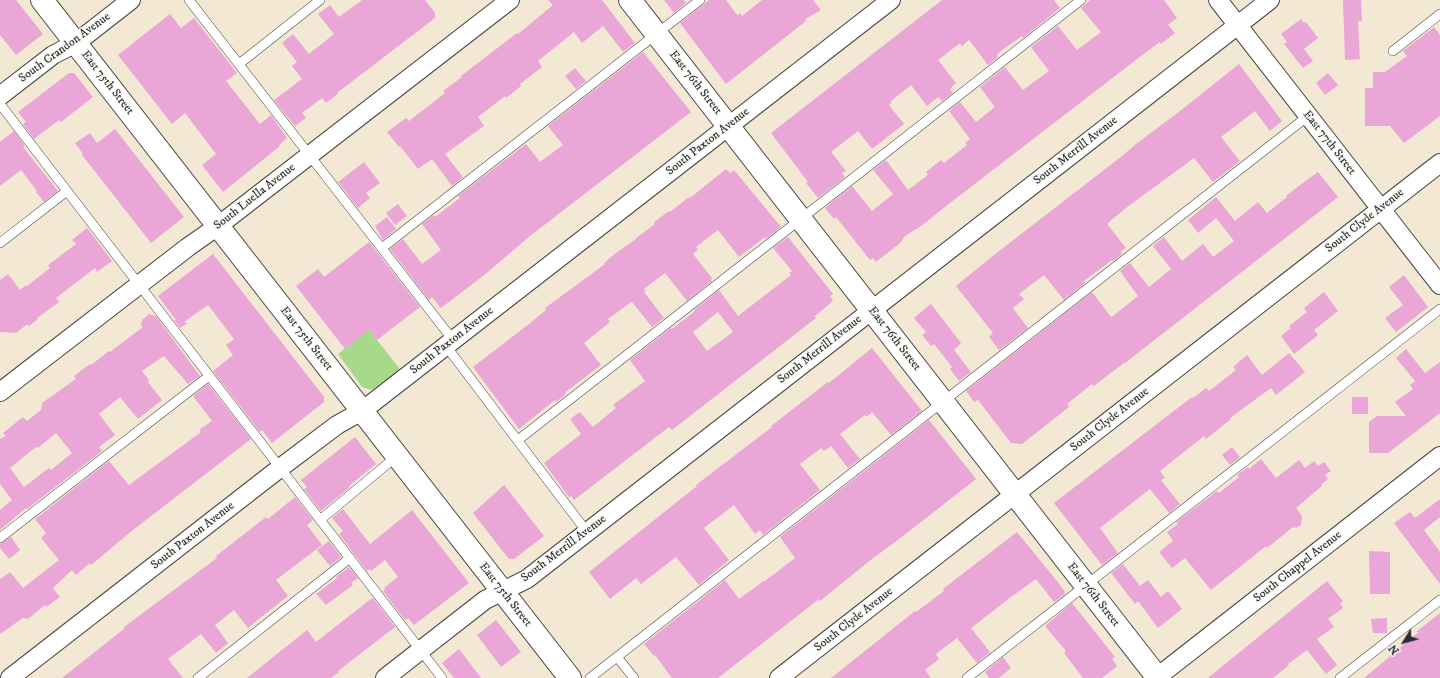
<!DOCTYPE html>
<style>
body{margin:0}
#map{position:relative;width:1440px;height:678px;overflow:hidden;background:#f3e8d4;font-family:"IM FELL DW Pica",serif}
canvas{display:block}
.north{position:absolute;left:1384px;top:622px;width:40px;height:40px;-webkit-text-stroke:3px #f6f6f2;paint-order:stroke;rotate:233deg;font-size:11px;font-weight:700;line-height:16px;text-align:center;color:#2b2b2b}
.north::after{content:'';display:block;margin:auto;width:14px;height:18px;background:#2b2b2b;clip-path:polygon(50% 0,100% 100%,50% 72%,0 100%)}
</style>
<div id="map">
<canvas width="1440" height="678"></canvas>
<div class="north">N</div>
</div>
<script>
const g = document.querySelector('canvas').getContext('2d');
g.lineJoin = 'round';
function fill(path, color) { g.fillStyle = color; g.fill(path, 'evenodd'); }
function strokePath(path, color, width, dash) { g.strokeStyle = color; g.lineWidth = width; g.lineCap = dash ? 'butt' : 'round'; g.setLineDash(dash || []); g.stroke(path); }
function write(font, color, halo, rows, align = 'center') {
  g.font = font + ' "IM FELL DW Pica",serif'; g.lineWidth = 3; g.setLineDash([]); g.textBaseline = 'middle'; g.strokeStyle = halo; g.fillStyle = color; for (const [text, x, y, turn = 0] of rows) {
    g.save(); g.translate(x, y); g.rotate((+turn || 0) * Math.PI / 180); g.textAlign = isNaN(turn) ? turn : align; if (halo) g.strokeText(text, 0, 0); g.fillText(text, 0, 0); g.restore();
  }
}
fill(new Path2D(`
 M369,330L400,369L383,383L371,390L362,387L338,354Z`), '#a6da8a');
fill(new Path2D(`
 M0,0H16L43,34L16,55L0,35Z
 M362,0H425L435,13V18L337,93L338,94L326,103L322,98L302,113L306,118L295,126L274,100L302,79L292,66L297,62L282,43L293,34L309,54L334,34L318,14L330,5L339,17Z
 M548,0H602L635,43L623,52L603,26L582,43L574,32L538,61L542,67L520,84L521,86L506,98L505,96L478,117L484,126L445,154L463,177L452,186L432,159L418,169L400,146L399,147L387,132L406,118L409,121L445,93L443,91L462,77L461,76L517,33L518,34L553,5Z
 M664,0H684L686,3L674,13Z
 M709,0H726L737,15L740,13L742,16L762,0H813L821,10L805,19L806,21L726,84L680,23Z
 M942,0H1054L1060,8L1023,38L1022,36L998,53L997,56L998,57L988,65L969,40L962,46L960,43L942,57L938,60L956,83L950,89L953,93L942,101L938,97L927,106L911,85L891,101L892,102L889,105L904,124L872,149L858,131L831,152L846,171L842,173L845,177L818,198L806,183L808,182L771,133Z
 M1090,0H1164L1177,18L1168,25L1175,33L1161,44L1160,42L1141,56L950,203L921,226L905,236L900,243L876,262L873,258L870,260L836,217L834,219L825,208L852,186L872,211L893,194L873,170L886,160L908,190L928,175L926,172L941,160L944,163L967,145L965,143L970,139L949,111L960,102L976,122L995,107L980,87L1005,67L1023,90L1049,71L1031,47L1058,26L1077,50L1101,32L1081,8Z
 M1343,0H1361L1362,21H1358L1360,59L1345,60Z
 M170,14L181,28L194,18L237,73L226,81L260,124L271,115L287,138L279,145L280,146L223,192L202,165L216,154L185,113L172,124L118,55Z
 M1301,19L1304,23L1306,22L1318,38L1304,49L1313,61L1303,68L1284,44L1287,42L1281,34Z
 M1434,27L1440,35V116L1404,143L1390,126H1365V88H1373V72H1385L1407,56L1403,51Z
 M643,52L691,112L530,236L483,276L441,308L432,297L429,300L390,249L403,239L422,264L441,250L422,224L434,215L435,217L460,198L458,196L526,144L540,162L563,145L548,126Z
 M1239,64L1282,121L1270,131L1255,111L1221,137L1240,161L1213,182L1194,158L1126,208L1108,223V225L1126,248L1121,251L1122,254L1113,261L1112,260L1084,281L1085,283L1064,300L1044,275L1019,294L1024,299L1013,308L1028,328L999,350L989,337L993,333L956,286L994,255L1122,156L1136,144L1180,111Z
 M575,68L586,81L576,89L565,76Z
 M69,73H74L93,97L61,122L59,120L34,139L23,124L26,122L18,112Z
 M1328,73L1338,85L1325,95L1316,83Z
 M115,129L184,217L151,243L82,155L83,154L75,143L90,133L97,143Z
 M14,131L25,146L23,147L58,191L44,202L36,192L37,191L21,170L0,186V142Z
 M364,162L380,183L366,193L370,198L358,208L338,182Z
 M726,169L730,173L734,170L781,227L766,239L765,237L739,257L718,230L696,247L698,250L693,254L712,278L711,279L712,281L687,301L665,273L644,289L646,291L644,292L664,318L652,327L632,302L630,303L608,319L610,322L584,343L601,365L567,391L565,393L566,394L556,402L555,400L519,429L473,367L529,324L546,310L545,308L605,264L604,263L616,253L636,239V238L655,224L654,222L669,211L670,212L689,197L690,198Z
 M1318,172L1338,197L1125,363V362L1094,386L1092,384L1067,404L1069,407L1022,444L1011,443L978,400L974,402L966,391L1092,292L1111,317L1113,316L1138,296L1120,271L1130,263L1149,287L1171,269L1153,246L1164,237L1182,261L1203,244L1213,257L1234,241L1216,218L1198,233L1188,220L1216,197L1235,221L1258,202L1267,213L1287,197L1286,196L1300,185Z
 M398,204L407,216L395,225L386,213Z
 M387,217L396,229L383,240L375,226Z
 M87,228L112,261L97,272L95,268L56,298L59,302L37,318L38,319L29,326L28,325H26L16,333L0,332V280L8,274L20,290L26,285L27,286L50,268L48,265L76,244L72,240Z
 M788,237L833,294L830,296L833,301L815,316L816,318L672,430L669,427L574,500L571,496L569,497L544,463L581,434L570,419L580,412L593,427L616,408L613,405L645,381L630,360L671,328L672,329L695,311L694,310L719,290L738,316L791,275L789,273L792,271L773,248ZM718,312L733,332L707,351L693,332Z
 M369,242L420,307L377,340L369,330L345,349L296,286L318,269L324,277Z
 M213,254L324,397V402L272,443L262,430L260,432L213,371L233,355L226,345L234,339L208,305L184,322L188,323L180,328L174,320H176L158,296Z
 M1404,275L1428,307L1396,332L1385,318L1403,305L1389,287Z
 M1324,292L1338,311L1314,330L1318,335L1294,354L1281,336L1291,328L1289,326L1307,312L1304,308Z
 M931,304L961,343L954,350L971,372L959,381L950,369L952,367L934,344L931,346L922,335L926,332L914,318Z
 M149,314L156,316L200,376L188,384L164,356L142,371L149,380L148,382L162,400L138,419L120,397L99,414L115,435L99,447L102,451L27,509L26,508L0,530V510L12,500L0,484V439L6,436L3,433L23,417L27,421L41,410L42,403L76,379L74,376L90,364L91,365L109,351L110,352L143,327L141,326L142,320ZM56,433L72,453L51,470L49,468L24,487L10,468L36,447L38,448Z
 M872,348L922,411L891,435L872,412L866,417L865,415L840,434L860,459L848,468L831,446L824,451L821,448L800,464L820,490L763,535L760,530L755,534L734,505L704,528L729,560L699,585L676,557L641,584L636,578L610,599L589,572L697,486L696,485L772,427L771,426L828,382L829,383Z
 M1406,349L1425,373L1440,362V413L1388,453H1369V422L1377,416H1406L1395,402L1413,389L1410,385L1415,381L1396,358Z
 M1289,353L1305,372L1276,395L1271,388L1230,418L1231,419L1206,439L1204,436L1160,471L1165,478L1161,480L1180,504L1169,513L1150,489L1100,528L1118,553L1102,565L1054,503L1192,397L1193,398L1206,388L1209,391L1236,370L1233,367L1247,355L1262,375Z
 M208,384L251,439L133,530L91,565L90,563L76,575L72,570L53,588L60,597L46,607L45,605L28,619L23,618L0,634V579L10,572L23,588L59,560L41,538L46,533L35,519L109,461L129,485L201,432L199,430L212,421L193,396Z
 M1352,397H1368V414H1352Z
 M929,420L976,479L907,533L868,562L835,589L820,601L819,599L718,678H672L655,655L654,656L644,644L725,580L739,599L765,580V581L795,558L780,537Z
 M355,437L376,464L349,486L350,487L321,511L304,489L307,487L301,480Z
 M1232,447L1240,457L1230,465L1222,455Z
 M1261,459L1276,478L1299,460L1305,468L1314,461L1318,466L1324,462L1331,471L1325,475L1328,479L1321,485L1322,486L1296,508L1302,516L1301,525L1296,528L1293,527L1267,548L1266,546L1211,590L1185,558L1172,568L1159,552L1173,541L1167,532L1178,524L1176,522L1217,491L1219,493L1239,477L1237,475L1248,467L1249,469Z
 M504,485L544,536L514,559H511L508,558L473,513Z
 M295,497L313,520L307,525L322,545L276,580L288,596L255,622L248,628L234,610L215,625L228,643L216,653L201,634L168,659L183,678H62L125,628L124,627L217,558L216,556L266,517L268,519Z
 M1440,499V517L1424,530L1440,552V584L1394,523L1410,512L1415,518Z
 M343,509L370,544L412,510L469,583L414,625L408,618L405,620L383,591L385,589L384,588L398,577L385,560L371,571L370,569L367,571L339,534L343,531L332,518Z
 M1017,532L1057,581L1065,592H1064L1065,594L1054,602L1036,579L1011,597L971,628L990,652L977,663L957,638L936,654L939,659L925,670L931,678H831L915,611L916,612L944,591L943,589Z
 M11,537L20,550L9,559L0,548V544Z
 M329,541L341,557L330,566L317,550Z
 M1369,551L1390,552V594H1370Z
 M1123,564L1140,586L1148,580L1161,597L1168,591L1182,609L1158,628L1138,601L1135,604L1111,573Z
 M349,567L358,578L351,583L353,585L326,605L316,594L337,578L336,577Z
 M1327,581L1343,601L1340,604L1343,608L1328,619L1334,627L1317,639L1337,665L1326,674L1307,650L1288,664L1289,665L1273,678H1208Z
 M373,598L395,627L338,671L339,672L331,678H247L307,630L316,642L367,602Z
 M1072,603L1115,657L1112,659L1117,666L1102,678H1083L1064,653L1066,651L1045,626Z
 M1440,613V678H1364L1419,632H1416Z
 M1387,618V633H1373L1371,619Z
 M496,620L521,652L501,667L477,635Z
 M459,649L481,678H454L442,663Z
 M1003,657L1011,668L999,678H989L985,672Z`), '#eaa6d7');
const lane = new Path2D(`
 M189,0L453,340
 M1393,51L1440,14
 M239,64L320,0
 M0,104L442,678
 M0,243L67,191
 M382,248L700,0
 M446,346L587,532
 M518,440L1081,0
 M320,520L397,456
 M0,538L209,376
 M617,657L634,678
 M198,678L350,558
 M590,678L1308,116
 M967,678L1440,309
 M1340,678L1440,600`);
const street = new Path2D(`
 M1218,0L1440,285
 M0,96L53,55L76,43L131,0
 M0,392L188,247L218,226L510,0
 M10,678L280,468L337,425L362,411L891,0
 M385,678L485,600L527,579L1270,0
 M779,678L1440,163
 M1156,678L1440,456`);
const secondary = new Path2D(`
 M42,0L570,678
 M630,0L1158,678`);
strokePath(lane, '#494744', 10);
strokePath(street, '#494744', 20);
strokePath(secondary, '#494744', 24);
strokePath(lane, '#fff', 9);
strokePath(street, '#fff', 18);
strokePath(secondary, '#fff', 22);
write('12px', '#2b2b2b', '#f6f6f2', [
 ["South Crandon Avenue",65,48,-36],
 ["East 75th Street",107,83,52],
 ["East 76th Street",695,83,52],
 ["South Paxton Avenue",708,142,-38],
 ["East 77th Street",1329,143,52],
 ["South Merrill Avenue",1076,151,-38],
 ["South Luella Avenue",255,197,-38],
 ["South Clyde Avenue",1365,221,-38],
 ["East 75th Street",306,339,52],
 ["East 76th Street",894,339,52],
 ["South Paxton Avenue",452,341,-38],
 ["South Merrill Avenue",820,350,-38],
 ["South Clyde Avenue",1110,420,-38],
 ["South Paxton Avenue",193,536,-38],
 ["South Merrill Avenue",564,549,-37],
 ["South Chappel Avenue",1298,567,-38],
 ["East 75th Street",505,595,52],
 ["East 76th Street",1093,595,52],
 ["South Clyde Avenue",854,620,-38]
]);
</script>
